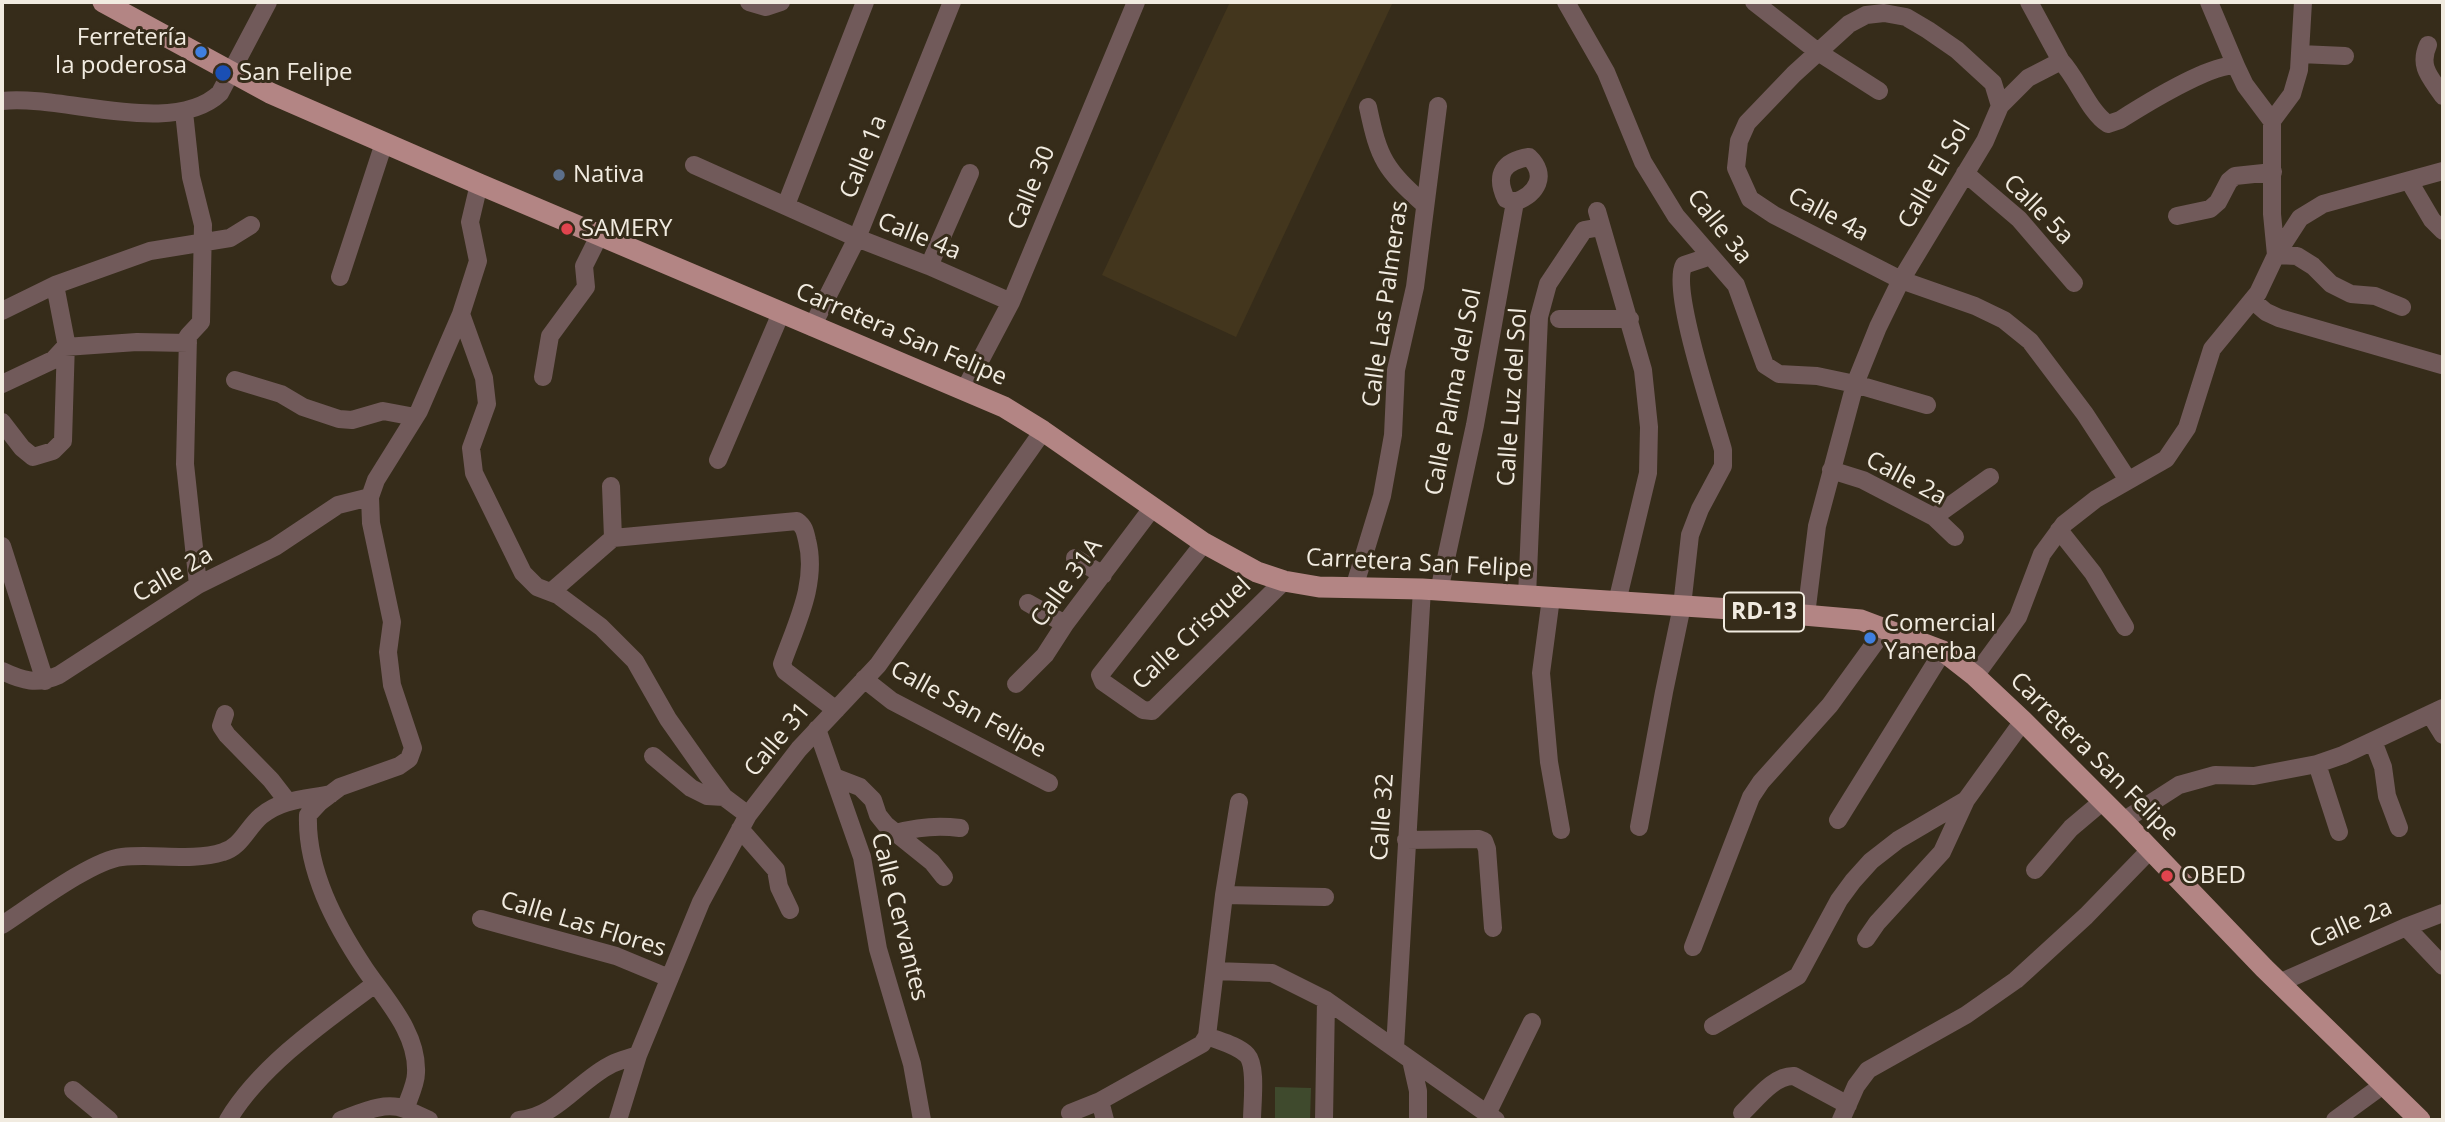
<!DOCTYPE html>
<meta charset="utf-8">
<style>
body{margin:0}
#map{position:relative;width:2445px;height:1122px;overflow:hidden;background:#362c1a;font-family:"Open Sans",sans-serif}
canvas{display:block}
.frame{position:absolute;inset:0;border:4px solid #f1ebe0;pointer-events:none}
</style>
<div id="map">
<canvas width="2445" height="1122"></canvas>
<div class="frame"></div>
</div>
<script>
const g = document.querySelector('canvas').getContext('2d');
g.lineJoin = 'round';
function fill(path, color) { g.fillStyle = color; g.fill(path, 'evenodd'); }
function strokePath(path, color, width, dash) { g.strokeStyle = color; g.lineWidth = width; g.lineCap = dash ? 'butt' : 'round'; g.setLineDash(dash || []); g.stroke(path); }
function write(font, color, halo, rows, align = 'center') {
  g.font = font + ' "Open Sans",sans-serif'; g.lineWidth = 6; g.setLineDash([]); g.textBaseline = 'middle'; g.strokeStyle = halo; g.fillStyle = color; for (const [text, x, y, turn = 0] of rows) {
    g.save(); g.translate(x, y); g.rotate((+turn || 0) * Math.PI / 180); g.textAlign = isNaN(turn) ? turn : align; if (halo) g.strokeText(text, 0, 0); g.fillText(text, 0, 0); g.restore();
  }
}
fill(new Path2D(`
 M1230,2H1393L1236,337L1102,275Z`), '#43361d');
fill(new Path2D(`
 M1275,1087L1311,1088L1310,1120H1275Z`), '#3f4a2d');
strokePath(new Path2D(`
 M749,2L766,7L781,2
 M1566,2L1606,72L1643,162L1676,216L1736,285L1765,365L1779,374L1817,376L1855,384L1927,405
 M1754,2L1818,52L1879,91
 M2029,2L2061,61
 M2209,2L2236,66
 M2303,2L2299,70L2292,94L2272,121V214L2276,255L2297,256L2313,266L2331,284L2351,294L2375,296L2402,307
 M2428,45C2418,67 2431,78 2443,96
 M2300,54L2345,56
 M2,101C62,94 173,138 220,93L268,2
 M2000,106L1993,83L1957,50L1928,30L1906,17L1884,13L1866,15L1849,24L1794,74L1747,123L1739,141L1736,168L1750,199L1774,215L1901,280L1975,306L2004,320L2030,341L2085,414L2128,480
 M1368,107C1379,160 1385,169 1425,205
 M184,112L191,177L203,225L201,322L188,336L185,464L198,585
 M1529,157C1548,175 1537,194 1515,202L1506,199C1494,174 1504,161 1529,157Z
 M694,165L857,238L929,266L1011,302
 M1965,173L2019,219L2074,283
 M2409,181L2432,220L2443,231
 M786,205L865,2
 M1597,211L1643,370L1649,427L1648,473L1617,602
 M2177,216L2210,209L2218,202L2229,181L2235,176L2273,172
 M929,266L970,173
 M340,277L384,143
 M2252,300L2266,312L2279,318L2442,365
 M2,311L55,285
 M461,314L484,378L487,404L471,448L474,473L523,573L537,587L558,595L601,627L635,661L668,719L706,773L724,797L748,815
 M1559,319H1630
 M812,327L857,238L952,2
 M543,377L550,336L586,287L584,266L599,236
 M235,380L281,394L303,407L339,419L352,420L383,411L415,417
 M2,384L53,360L65,347L137,342L188,343
 M965,389L1011,302L1136,2
 M2,422L22,448L33,457L53,451L63,441L66,342L55,285L150,251L230,238L251,225
 M718,460L781,313
 M1831,470L1863,480L1934,517L1955,537
 M611,486L613,538
 M1934,517L1990,477
 M2059,530L2093,573L2125,627
 M1204,543L1100,675L1103,682L1143,710L1152,711L1284,581
 M2,546L45,681
 M1075,558L1103,575
 M1354,588L1382,496L1393,435L1396,370L1415,287L1438,106
 M1439,591L1475,425L1515,202
 M551,592L613,538L797,521C804,526 805,531 807,540C818,583 796,624 782,664L785,671L836,710
 M1527,596L1539,317L1548,284L1584,230L1601,227
 M1551,598L1541,673L1549,762L1561,830
 M1028,603L1065,624
 M1806,615L1817,526L1855,384L1878,327L1901,280L1985,141L2000,106L2028,78L2061,61C2078,79 2089,112 2108,124L2120,120C2142,106 2213,62 2236,66L2245,85L2272,121
 M2,671C23,681 37,685 59,675L198,585L275,547L338,505L370,497
 M1975,676L2018,617L2042,554L2064,524L2096,499L2166,459L2187,428L2212,349L2258,293L2276,255L2300,218L2323,204L2443,171
 M864,679L892,701L1049,783
 M1016,684L1045,655L1065,624L1153,507
 M225,714L221,726L227,735L271,780L288,802
 M2430,714L2443,735
 M817,729L862,857L878,949L912,1064L922,1120
 M2373,741L2383,767L2387,796L2399,828
 M653,756L691,788L707,796L724,797
 M2317,764L2339,832
 M834,777L860,787L873,800L878,815L886,825L932,862L944,877
 M1838,820L1943,651
 M2123,821L2179,785L2215,775L2254,776L2317,764L2343,755L2443,708
 M1639,827L1664,692L1682,606L1690,535L1700,509L1723,466V450C1714,417 1670,289 1684,265L1711,256
 M740,829L776,870L779,887L790,910
 M896,833C917,827 938,825 960,828
 M1406,840L1479,839L1484,841L1487,849L1493,928
 M2035,870L2071,828L2103,801
 M1224,895L1325,897
 M481,919L616,956L669,978
 M2,925C30,907 92,860 122,857C155,853 191,862 223,852C241,847 247,828 261,816C281,799 306,799 331,794
 M2406,927L2443,966
 M1866,939L1877,923L1942,852L1966,800
 M1693,947L1751,797L1761,782L1830,705L1885,629
 M1215,971L1272,973L1326,1000L1496,1120
 M2279,983L2406,927L2443,913
 M1713,1026L1798,976L1839,900L1853,881L1871,861L1898,840L1966,800L2023,721
 M1207,1036C1219,1041 1237,1045 1247,1055C1257,1066 1252,1104 1252,1120
 M1395,1048L1422,589
 M1411,1060L1418,1091V1120
 M73,1090L109,1120
 M1100,1101L1105,1120
 M1070,1113L1100,1101L1202,1044L1207,1036L1224,895L1239,802
 M1742,1113C1756,1100 1774,1075 1794,1076L1848,1105
 M1487,1114L1532,1022
 M228,1120C260,1066 325,1021 375,984
 M341,1120C361,1113 384,1101 405,1109
 M429,1120L405,1109C409,1098 416,1084 416,1073C418,1033 386,1000 365,969C335,924 306,870 308,815L320,802L340,787L399,766L409,759L413,748L392,685L388,652L392,622L371,523L370,497L376,480L419,411L461,314L478,261L470,222L479,184
 M519,1120C557,1117 579,1080 612,1064C620,1060 630,1058 638,1055
 M618,1120L638,1055L701,902L748,815L799,749L878,665L1043,431
 M1324,1120L1326,1000
 M1841,1120L1856,1086L1868,1070L1966,1015L2016,980L2086,916L2150,850
 M2335,1120L2383,1085`), '#715a5a', 18);
strokePath(new Path2D(`
 M103,2L270,93L479,184L1004,407L1043,431L1204,543L1257,572L1284,581L1319,587L1422,589L1746,610L1861,620L1943,651L1975,676L2023,721L2123,821L2264,968L2420,1120`), '#b38584', 21);
for (const [x, y, r, color] of [
 [201,52,7,"#3f7fe0"],
 [223,73,9,"#1a4fb4"],
 [559,175,7,"#5c6f8a"],
 [567,229,7,"#e0444e"],
 [1870,638,7,"#3f7fe0"],
 [2167,876,7,"#e0444e"]
]) { const dot = new Path2D(); dot.arc(x, y, r, 0, 2 * Math.PI); g.fillStyle = color; g.fill(dot); strokePath(dot, '#362c1a', 2.5); }
for (const [x, y, w] of [
 [1764,612,80]
]) { const box = new Path2D(); box.roundRect(x - w / 2, y - 19.5, w, 39, 5); g.fillStyle = '#362c1a'; g.fill(box); strokePath(box, '#f1ebe0', 2); }
write('bold 23px', '#f1ebe0', null, [
 ["RD-13",1764,612]
]);
write('24px', '#f1ebe0', '#362c1a', [
 ["Ferretería",187,38,"right"],
 ["la poderosa",187,66,"right"],
 ["San Felipe",239,73],
 ["Nativa",573,175],
 ["SAMERY",581,229],
 ["Comercial",1884,624],
 ["Yanerba",1884,652],
 ["OBED",2181,876]
], 'left');
write('24px', '#f1ebe0', '#362c1a', [
 ["Calle 1a",864,157,-68],
 ["Calle El Sol",1935,175,-60],
 ["Calle 30",1032,188,-68],
 ["Calle 5a",2038,210,45],
 ["Calle 4a",1828,215,28],
 ["Calle 3a",1719,227,51],
 ["Calle 4a",919,237,22],
 ["Calle Las Palmeras",1386,304,-82],
 ["Carretera San Felipe",901,335,23],
 ["Calle Palma del Sol",1454,392,-79],
 ["Calle Luz del Sol",1513,397,-86],
 ["Calle 2a",1906,479,28],
 ["Carretera San Felipe",1419,564,3],
 ["Calle 2a",173,575,-30],
 ["Calle 31A",1067,583,-54],
 ["Calle Crisquel",1192,634,-43],
 ["Calle San Felipe",968,710,29],
 ["Calle 31",778,740,-50],
 ["Carretera San Felipe",2094,757,45],
 ["Calle 32",1383,817,-86],
 ["Calle Cervantes",899,917,76],
 ["Calle 2a",2351,924,-24],
 ["Calle Las Flores",583,925,17]
]);
</script>
